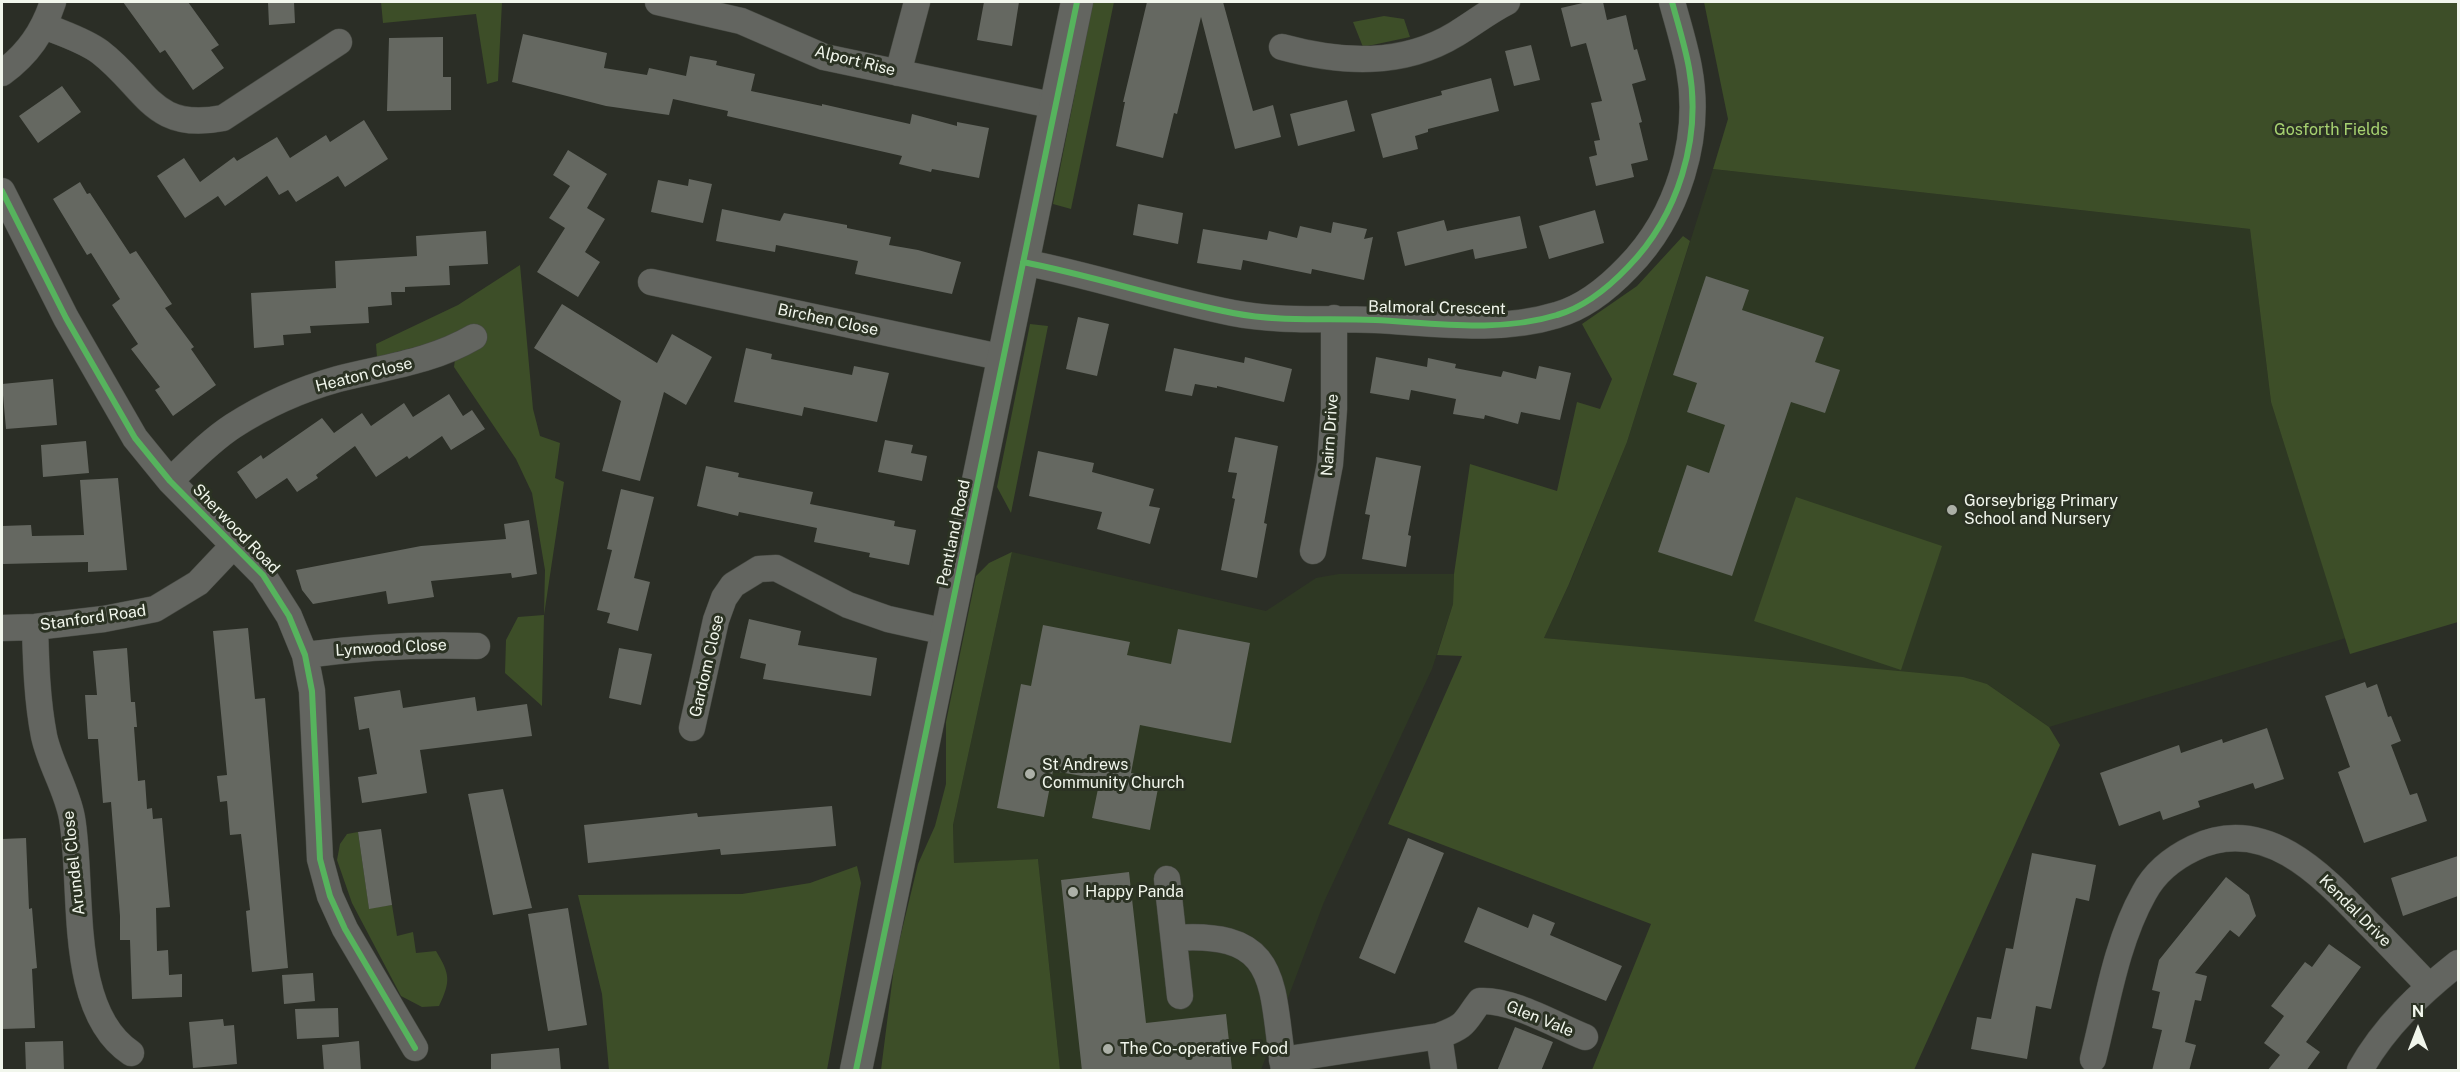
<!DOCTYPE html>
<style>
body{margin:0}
#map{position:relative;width:2460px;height:1072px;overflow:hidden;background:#2b2e26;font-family:"Public Sans",sans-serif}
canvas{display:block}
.frame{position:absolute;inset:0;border:3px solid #f1f6ec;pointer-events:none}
.north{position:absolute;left:2388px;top:1000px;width:60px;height:60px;-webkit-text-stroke:4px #2b3223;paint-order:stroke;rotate:0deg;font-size:16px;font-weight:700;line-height:24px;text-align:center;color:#f1f6ec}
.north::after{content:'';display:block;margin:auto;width:21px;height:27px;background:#f1f6ec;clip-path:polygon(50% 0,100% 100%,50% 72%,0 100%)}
</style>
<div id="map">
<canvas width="2460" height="1072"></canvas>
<div class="frame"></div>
<div class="north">N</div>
</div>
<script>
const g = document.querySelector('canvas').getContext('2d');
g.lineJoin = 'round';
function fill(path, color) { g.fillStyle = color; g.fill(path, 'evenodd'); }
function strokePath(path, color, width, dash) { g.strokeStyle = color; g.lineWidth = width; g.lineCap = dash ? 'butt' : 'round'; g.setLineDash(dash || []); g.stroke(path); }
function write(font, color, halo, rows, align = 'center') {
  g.font = font + ' "Public Sans",sans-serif'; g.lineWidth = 6; g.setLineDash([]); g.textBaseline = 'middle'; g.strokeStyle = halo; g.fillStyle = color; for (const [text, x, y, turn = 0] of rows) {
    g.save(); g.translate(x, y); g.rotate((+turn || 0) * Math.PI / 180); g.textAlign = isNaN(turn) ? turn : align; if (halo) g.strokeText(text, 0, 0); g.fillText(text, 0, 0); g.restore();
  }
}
fill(new Path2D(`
 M1713,169L2250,229L2271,402L2346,638L2049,727L1987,684L1544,638L1572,578L1627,442Z
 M1012,552L1266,611L1316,578L1339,574H1454L1453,604L1432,669L1324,902L1261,1070H1060L1038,859L954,864L953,825Z`), '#2e3823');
fill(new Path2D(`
 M381,2H502L498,81L487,84L476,14L383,23Z
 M1093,2H1114L1071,209L1053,204Z
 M1704,2H2458V622L2350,654L2271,402L2250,229L1713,169L1728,119Z
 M1384,16L1404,19L1410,37L1363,47L1353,22Z
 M1683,236L1690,241L1627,442L1569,584L1544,638L1963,677L1987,684L2049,727L2060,745L1914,1070H1592L1651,924L1388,824L1462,656L1437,655L1453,604L1454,574L1470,464L1557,491L1577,402L1600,409L1612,379L1582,324L1637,286Z
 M520,265L533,409L540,436L560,443L555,478L564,482L544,615L542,706L505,673L506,640L518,617L544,615L545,570L532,493L516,459L454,367L458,336L377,357L376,344L458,305Z
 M1030,324L1048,326L1011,513L997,487Z
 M1796,497L1942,546L1901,670L1754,621Z
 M1012,552L953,825L954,863L1038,859L1060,1070H881L895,959L918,864L935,826L946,784V722L976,576L989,563Z
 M358,832L369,908L392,905L397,936L413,932L416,953L436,951C450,974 451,981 439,1006L422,1007L401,996L352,903L337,860L340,844L347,834Z
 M857,866L861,883L827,1070H609L602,994L578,895L742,894L810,883Z`), '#3d4e28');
fill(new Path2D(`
 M123,2H188L219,45L211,50L224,68L193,90L165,50L160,53Z
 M268,2H294L295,23L269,25Z
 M984,2H1019L1012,46L977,40Z
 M1147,2H1223L1253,111L1273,105L1281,137L1235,149L1201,17L1177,114L1174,113L1163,158L1116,146L1125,102H1123Z
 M1587,2H1603L1607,20L1626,15L1634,50L1637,49L1646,80L1632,84L1642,122L1639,123L1648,160L1631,164L1634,177L1596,186L1589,157L1597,155L1594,141L1600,140L1591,103L1602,101L1586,43L1571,47L1561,8Z
 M523,34L607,53L604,68L647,75L649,68L686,76L690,56L717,61L716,65L755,74L751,91L822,106V104L910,124L912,114L957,126V122L989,128L979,178L932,169L931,172L899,164L902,156L727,116L728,111L673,99L669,115L606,106L512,82Z
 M443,37V77H451V110L387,111L389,38Z
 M1531,45L1540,80L1514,86L1505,51Z
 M1491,78L1499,111L1428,129V132L1415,136L1418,149L1383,158L1371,114L1442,95L1441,91Z
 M62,86L81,112L38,143L19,116Z
 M1347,100L1355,131L1298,146L1290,114Z
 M364,120L388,159L345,187L338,176L296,202L288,190L279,195L267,176L225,206L218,196L185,218L157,176L184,158L200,182L234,157L237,161L277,137L290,158L326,135L330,142Z
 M568,150L607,174L587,208L605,219L585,252L600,262L578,297L537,272L565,228L549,218L570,186L553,175Z
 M689,179L712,184L703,223L651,212L658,180L688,186Z
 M80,182L87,194L90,193L130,254L136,251L172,304L165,308L194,347L191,349L216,385L173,416L155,390L160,387L131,349L138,344L112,305L120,299L91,253L87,255L53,199Z
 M1138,204L1183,213L1178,244L1133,235Z
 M722,209L780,221L784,213L847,225V228L891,237L889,245L918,250L961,262L952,294L855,274L858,261L776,245L775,252L716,241Z
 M1595,210L1604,243L1549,259L1539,226Z
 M1520,216L1527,248L1475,259L1473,249L1405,266L1397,232L1444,220L1447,231Z
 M1333,222L1367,229L1364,239L1373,237L1364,280L1312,269L1311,274L1243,260L1241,270L1197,263L1203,229L1267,240L1269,231L1297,238L1300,226L1331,233Z
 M486,231L488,264L449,266L450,285L405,287V292H391L392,305L368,307L369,323L310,326L311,333L283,335L284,345L254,348L251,293L336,288L335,261L417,256L416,236Z
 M1706,276L1749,290L1742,310L1824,337L1815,362L1840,370L1825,413L1791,402L1732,576L1658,552L1687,465L1709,473L1725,425L1687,412L1697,383L1673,375Z
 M562,304L657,363L672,334L712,357L686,405L664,392L640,481L602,471L621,401L534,348Z
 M1078,317L1109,324L1097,376L1066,369Z
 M746,348L772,354L771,359L852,375L854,366L889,373L877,422L804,407L802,416L734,402Z
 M1174,348L1244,363L1245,357L1292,369L1284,402L1217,386V388L1195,384L1192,396L1165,391Z
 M1376,357L1427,367L1428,358L1456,364L1455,368L1501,377L1503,371L1536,379L1539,366L1571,373L1560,420L1521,412L1518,424L1485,415L1484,419L1453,414L1456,399L1411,390L1409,400L1370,393Z
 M53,379L57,425L6,429L2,384Z
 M449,394L463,416L472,410L485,429L451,450L442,436L409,459L407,456L376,477L355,446L316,475L318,478L297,492L287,478L256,499L237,472L261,455L263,459L322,418L334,433L362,413L371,426L404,403L413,417Z
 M1235,437L1278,446L1264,523L1267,524L1257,578L1221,570L1235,499L1232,498L1237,473L1228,472Z
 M885,440L913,445L911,453L927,456L922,481L878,472Z
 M86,441L89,473L43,477L41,445Z
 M1038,451L1094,463L1092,472L1154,489L1149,506L1160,508L1150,544L1097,529L1102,512L1029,496Z
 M1376,457L1421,466L1408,535L1411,536L1406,567L1362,559L1370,515L1365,514Z
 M706,466L739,473L738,477L813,492L810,504L895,521L894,526L916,530L909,565L869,557L870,553L814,542L817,528L739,512L738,516L697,506Z
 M118,478L127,570L88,572V562L3,564L2,526L31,525L32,536L84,535L80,480Z
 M621,489L654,497L634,578L650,582L638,631L607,623L610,613L597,610L612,550L607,549Z
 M529,520L537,574L512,578L511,573L431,581L434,597L388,604L386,591L313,604L302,590L296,570L421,546L506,539L504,524Z
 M749,619L801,631L798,645L877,658L871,696L763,679L766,664L740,658Z
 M1043,625L1130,642L1127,655L1171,664L1178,629L1250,643L1231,743L1140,725L1131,773L1160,778L1150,830L1092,818L1100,779L1053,771L1044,817L997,808L1021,684L1031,686Z
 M248,628L255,699L265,698L288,968L252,972L246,911L250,910L241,834L230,835L227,801L220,802L217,776L227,775L213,631Z
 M127,648L131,702H135L137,727H134L138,781L145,780L147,809L152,808L153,819L162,818L170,907L156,908L157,951L168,950L169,975L182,974V997L132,999L130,940H120V916L111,802L103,803L98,739H88L85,695H97L93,651Z
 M619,648L652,654L641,705L609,698Z
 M2365,682L2367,688L2377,684L2388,717L2391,716L2401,741L2391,745L2410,795L2417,793L2427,821L2364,843L2338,772L2350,767L2325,696Z
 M400,690L403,708L475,697L477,711L527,704L532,736L420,750L427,793L362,803L358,777L377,774L369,728L359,730L354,697Z
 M2267,728L2284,779L2255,789L2253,783L2198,801L2200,807L2163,820L2160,811L2119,826L2100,773L2179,745L2181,753L2222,739L2223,743Z
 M503,789L532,908L493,915L468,794Z
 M832,806L836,846L721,855L720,849L588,863L584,825L697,813L698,817Z
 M381,829L392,905L369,909L358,832Z
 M26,838L29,909L32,908L37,968L32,969L35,1028L2,1029V839Z
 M1408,838L1444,853L1395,974L1359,958Z
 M2032,853L2096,865L2089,901L2076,898L2051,1009L2036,1006L2027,1059L1971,1049L1977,1017L1991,1019L2006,948L2013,949Z
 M2458,856V896L2403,916L2391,878Z
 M1129,872L1146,1023L1226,1014L1232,1069L1082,1071L1061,880Z
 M2226,877L2249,895L2256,916L2239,937L2230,930L2195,973L2207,976L2201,1001L2195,1000L2185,1042L2196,1045L2189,1071H2152L2162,1030L2152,1028L2160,992L2152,990L2159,960Z
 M1478,907L1528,928L1533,914L1555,923L1550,935L1622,966L1606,1001L1464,942Z
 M568,908L587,1025L548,1031L528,914Z
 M2329,944L2361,967L2306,1042L2320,1052L2306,1071H2267L2280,1055L2264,1043L2284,1016L2271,1006L2305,962L2312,967Z
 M313,973L315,1001L284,1004L282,975Z
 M338,1008L339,1037L297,1039L295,1009Z
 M223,1019L224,1026L234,1025L237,1064L193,1068L189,1022Z
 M1515,1027L1553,1042L1541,1071H1497Z
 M63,1041L64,1071H26L25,1042Z
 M359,1041L361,1071H324L322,1045Z
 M559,1048L561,1071H491V1054Z`), '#656861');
const minor = new Path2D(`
 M658,2L741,21L824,57L1056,106
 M45,26C63,34 84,40 100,52C147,88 152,132 223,118L339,42
 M1282,47C1341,63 1402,67 1456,34C1474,23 1489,11 1507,2
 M2,73C28,54 43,32 53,2
 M898,73L917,2
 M2,191L66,318L135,438L170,481L263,575L289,616L305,655L312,691L320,859L330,896L345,929L415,1048
 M1023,262C1094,276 1162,299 1233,313C1279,322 1327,318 1375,320C1434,323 1499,333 1557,315C1585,307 1608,288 1628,267C1678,216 1702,138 1689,68C1685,46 1678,24 1672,2
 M651,282L1004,358
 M170,481C190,462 210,441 233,426C264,406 302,389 338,379C385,367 431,362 474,337
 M1313,551L1330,464L1334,409V318
 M35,627C36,663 37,700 44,736C50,764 67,790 72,818C84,887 66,1010 131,1053
 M2,628L35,627L104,619L155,609L198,583L233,546
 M305,655C363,647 419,644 477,646
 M692,728L716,620L724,598L733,585L759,569L776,568L848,605L888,619L946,632
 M1167,879L1180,996
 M1174,938C1284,930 1270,988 1284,1070
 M1439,1036L1444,1070
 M2093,1059C2107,1004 2116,943 2144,893C2155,872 2173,858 2194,848C2264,814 2321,874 2365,920C2387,942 2408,964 2429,986
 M1282,1060L1439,1036C1468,1025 1463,1023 1480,1001C1512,999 1555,1025 1585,1037
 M2360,1070C2384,1027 2420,993 2458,963`);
const tertiary = new Path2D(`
 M856,1070L1077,2`);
strokePath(minor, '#484b44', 27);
strokePath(tertiary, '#484b44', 33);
strokePath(minor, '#636560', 26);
strokePath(tertiary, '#636560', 32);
strokePath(new Path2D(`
 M2,191L66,318L135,438L170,481L263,575L289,616L305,655L312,691L320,859L330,896L345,929L415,1048
 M1023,262C1094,276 1162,299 1233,313C1279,322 1327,318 1375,320C1434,323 1499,333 1557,315C1585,307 1608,288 1628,267C1678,216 1702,138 1689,68C1685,46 1678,24 1672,2
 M856,1070L1077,2`), '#56b35d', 6);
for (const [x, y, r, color] of [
 [1952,510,6,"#acb0a7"],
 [1030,774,6,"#acb0a7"],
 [1073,892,6,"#acb0a7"],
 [1108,1049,6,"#acb0a7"]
]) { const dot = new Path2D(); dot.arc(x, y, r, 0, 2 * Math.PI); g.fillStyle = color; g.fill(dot); strokePath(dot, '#2b3223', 2); }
write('16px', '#f1f6ec', '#2b3223', [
 ["Alport Rise",855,61,14],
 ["Balmoral Crescent",1437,308,1],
 ["Birchen Close",828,320,12],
 ["Heaton Close",364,375,-14],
 ["Nairn Drive",1330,435,-86],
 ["Sherwood Road",236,529,46],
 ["Pentland Road",954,533,-78],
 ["Stanford Road",93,618,-8],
 ["Lynwood Close",391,648,-3],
 ["Gardom Close",707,666,-77],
 ["Arundel Close",74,863,-96],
 ["Kendal Drive",2355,911,45],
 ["Glen Vale",1540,1019,22]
]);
write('16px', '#a7d271', '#2b3223', [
 ["Gosforth Fields",2331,130]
]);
write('16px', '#f1f6ec', '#2b3223', [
 ["Gorseybrigg Primary",1964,501],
 ["School and Nursery",1964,519],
 ["St Andrews",1042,765],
 ["Community Church",1042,783],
 ["Happy Panda",1085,892],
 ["The Co-operative Food",1120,1049]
], 'left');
</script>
